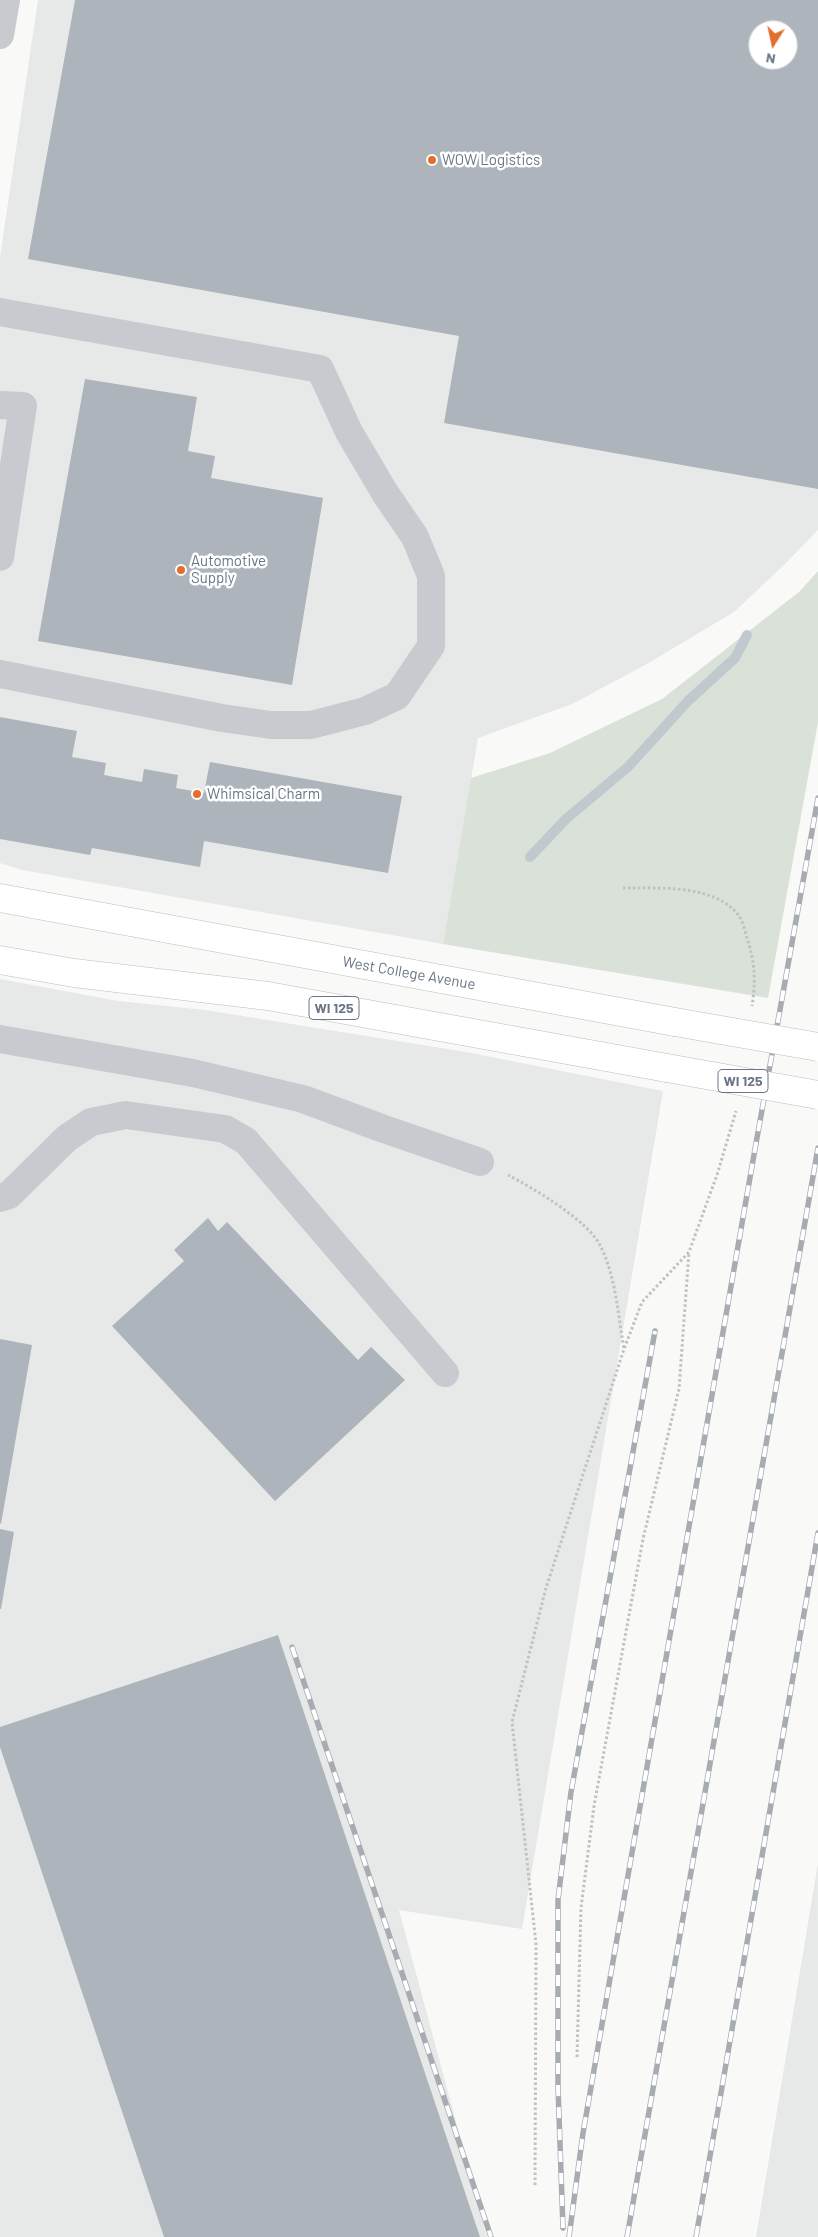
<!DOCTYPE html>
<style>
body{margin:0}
#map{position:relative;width:818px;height:2237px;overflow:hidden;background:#f9f9f7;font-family:Barlow,sans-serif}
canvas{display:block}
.north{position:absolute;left:748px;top:20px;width:50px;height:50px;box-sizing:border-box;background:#fff;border:1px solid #c3c8cf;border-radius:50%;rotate:190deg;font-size:14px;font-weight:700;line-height:20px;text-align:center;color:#687687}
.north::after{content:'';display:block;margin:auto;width:18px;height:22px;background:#e36e2d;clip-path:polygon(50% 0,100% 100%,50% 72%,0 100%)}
</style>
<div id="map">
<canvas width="818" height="2237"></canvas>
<div class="north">N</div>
</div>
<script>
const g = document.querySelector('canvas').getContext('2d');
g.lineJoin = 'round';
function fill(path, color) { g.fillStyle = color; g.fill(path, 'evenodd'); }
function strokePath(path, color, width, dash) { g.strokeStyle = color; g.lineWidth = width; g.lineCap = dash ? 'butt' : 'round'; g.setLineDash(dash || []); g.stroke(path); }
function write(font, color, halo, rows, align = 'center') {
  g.font = font + ' Barlow,sans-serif'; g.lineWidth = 5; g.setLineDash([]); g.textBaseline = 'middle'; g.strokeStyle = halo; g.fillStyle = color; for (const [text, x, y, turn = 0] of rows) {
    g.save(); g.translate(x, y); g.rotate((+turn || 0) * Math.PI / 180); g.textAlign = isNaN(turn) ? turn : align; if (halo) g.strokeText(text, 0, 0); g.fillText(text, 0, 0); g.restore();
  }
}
fill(new Path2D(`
 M38,0H818V530L784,565L734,612L647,664L572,704L478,738L443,944L22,870L0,863V257ZM758,30H788V60H758Z
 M0,979L118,1001L205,1010L466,1052L663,1091L522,1929L399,1910L487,2237H0Z
 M818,1863V2237H756Z`), '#e7e8e8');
fill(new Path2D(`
 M818,571V722L768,998L443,944L471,778L550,753L662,699L799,592Z`), '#dae1d8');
strokePath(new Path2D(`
 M530,857L566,819L628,767L688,701L735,658L747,635`), '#c0c9ce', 10);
fill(new Path2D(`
 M75,0H818V489L444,423L459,336L28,259ZM758,30H788V60H758Z
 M85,379L197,397L188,451L215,456L211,478L323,498L292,685L38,641Z
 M0,717L77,731L72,757L106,763L104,775L142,782L144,769L178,775L176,788L204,793L210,762L402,796L388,873L204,841L200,867L92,848L90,855L0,839Z
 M208,1218L218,1231L227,1222L358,1360L371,1347L405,1380L275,1501L112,1326L184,1261L174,1250Z
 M0,1339L32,1345L1,1524L0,1523Z
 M0,1529L14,1532L1,1609H0Z
 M278,1635L480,2237H164L0,1747V1727Z`), '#aeb4bb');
const major = new Path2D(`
 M0,898L675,1022
 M0,960L74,973L268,996L667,1068`);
strokePath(major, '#babdc2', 29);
strokePath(new Path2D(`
 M623,888C658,888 716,884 739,916C743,921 745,931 747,938C755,962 756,981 752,1006
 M508,1175C533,1188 589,1221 601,1247C616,1278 618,1315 624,1349
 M577,2057L581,1908L594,1806L643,1539L679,1389L689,1252
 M535,2185L536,1944L512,1722L546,1588L624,1349L642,1302L689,1252L717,1175L736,1111`), '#bfc1c3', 3, [2.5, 2.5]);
strokePath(new Path2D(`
 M0,35L6,0
 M0,312L320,369L349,432L385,493L415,537L431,576V646L397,696L365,711L311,725H271L222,718L0,674
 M0,405L23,406L0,557
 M0,1039L193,1073L303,1099L384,1129L480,1162
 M0,1198L9,1195L67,1138L91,1122L126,1115L225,1129L246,1141L445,1373`), '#c7cace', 28);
strokePath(major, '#fff', 28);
const rail = new Path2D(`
 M292,1647L491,2237
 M563,2228L558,2087V1900L571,1792L655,1331
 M569,2237L583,2133L755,1149L818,798
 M627,2237L818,1148
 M696,2237L818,1533`);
strokePath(rail, '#a7acb3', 5.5);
strokePath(rail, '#fff', 4, [11]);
const majorBridge = new Path2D(`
 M675,1022L818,1047
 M667,1068L818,1095`);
strokePath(majorBridge, '#babdc2', 29, []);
strokePath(majorBridge, '#fff', 28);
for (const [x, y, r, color] of [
 [432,160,5,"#e36e2d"],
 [181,570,5,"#e36e2d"],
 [197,794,5,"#e36e2d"]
]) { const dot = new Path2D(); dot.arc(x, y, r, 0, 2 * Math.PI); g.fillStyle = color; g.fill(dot); strokePath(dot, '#fff', 2); }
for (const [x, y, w] of [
 [334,1008,50],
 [743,1081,50]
]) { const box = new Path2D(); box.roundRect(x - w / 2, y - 11.5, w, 23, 4); g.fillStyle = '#fff'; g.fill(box); strokePath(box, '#687687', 1); }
write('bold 14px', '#687687', null, [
 ["WI 125",334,1008],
 ["WI 125",743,1081]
]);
write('15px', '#687687', '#fff', [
 ["WOW Logistics",442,160],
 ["Automotive",191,561],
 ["Supply",191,578],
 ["Whimsical Charm",207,794]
], 'left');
write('15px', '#687687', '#fff', [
 ["West College Avenue",409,973,10]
]);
</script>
